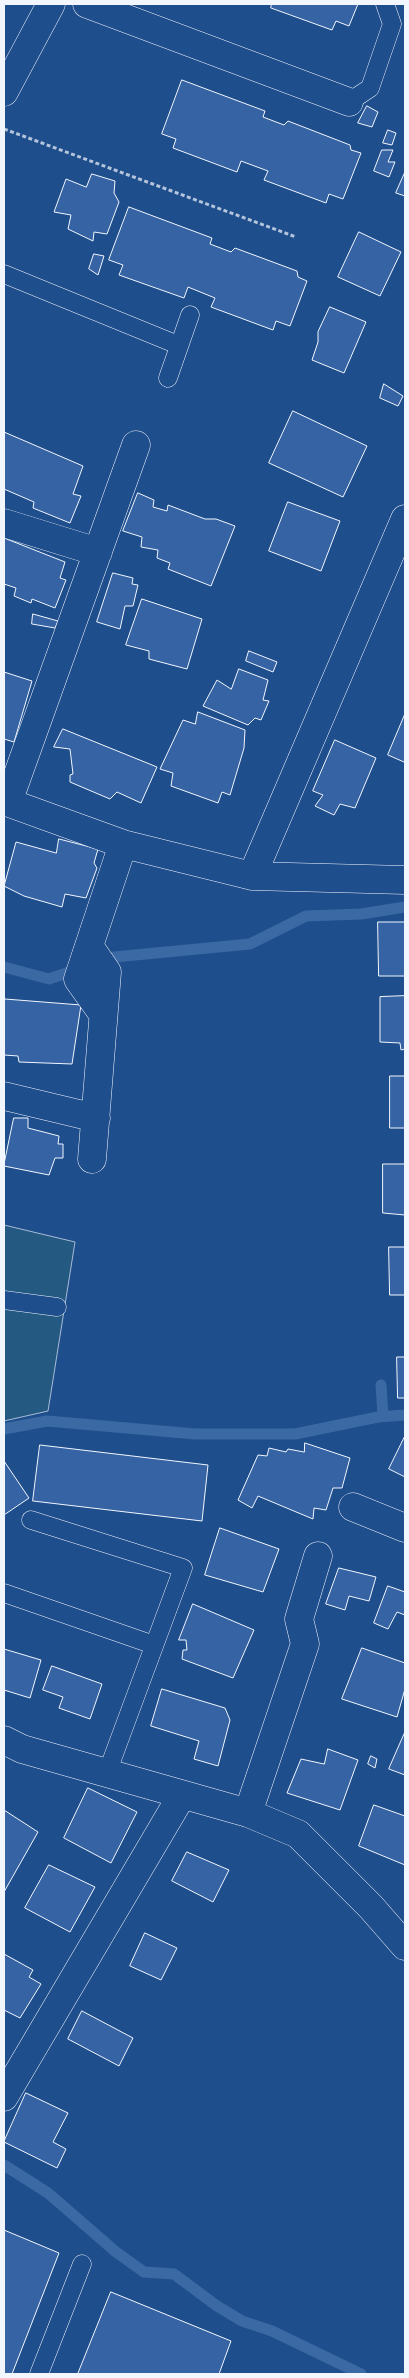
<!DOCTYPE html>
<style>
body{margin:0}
#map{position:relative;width:409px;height:2378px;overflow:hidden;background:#1f4e8c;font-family:"Roboto Condensed",sans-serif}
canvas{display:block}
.frame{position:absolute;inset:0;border:5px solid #f2f6ff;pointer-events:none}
</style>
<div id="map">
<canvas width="409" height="2378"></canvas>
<div class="frame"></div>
</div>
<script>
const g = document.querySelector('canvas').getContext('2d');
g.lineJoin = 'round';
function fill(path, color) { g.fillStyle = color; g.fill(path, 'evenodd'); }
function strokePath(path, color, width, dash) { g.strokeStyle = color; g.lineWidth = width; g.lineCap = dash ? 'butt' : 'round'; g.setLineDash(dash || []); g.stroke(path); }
const green = new Path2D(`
 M4,1225L75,1242L48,1411L4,1421Z`);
fill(green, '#245a82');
strokePath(green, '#a8bbd7', 1);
strokePath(new Path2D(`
 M100,962L114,957L250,944L306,916L361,914L405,907
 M4,967L49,979L78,969
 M381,1385L383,1416
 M4,1429L47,1421L195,1434H295L378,1417L405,1415
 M4,2165L48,2193L116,2252L144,2272L174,2274L217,2306L242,2321L272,2331L361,2374`), '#3b69a3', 11);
const building = new Path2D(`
 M272,4H358L349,26L336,21L332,30L271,8Z
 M182,80L265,111L263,117L284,125L288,121L350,145L351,150L361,153L343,199L329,194L326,203L264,180L268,171L241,161L237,172L173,148L176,139L162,134Z
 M367,106L378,112L372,127L358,123Z
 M388,130L396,133L392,145L383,143Z
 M382,150H393L388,162H395L389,177L374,171Z
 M405,172V196L396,193Z
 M92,174L115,181L114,193L119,202L107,234L94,232L93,241L68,229L71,215L54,212L66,179L86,187Z
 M129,207L212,238L210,244L231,252L235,248L297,271L298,277L307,281L290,326L276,321L273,330L211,307L215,298L188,287L184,298L119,275L123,265L109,260Z
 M359,232L401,252L380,296L338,277Z
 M94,254L104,256L98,275L89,269Z
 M330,307L366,322L344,373L312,360L318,342V332Z
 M384,384L403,396L398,406L380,398Z
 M293,411L367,446L343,497L269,463Z
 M4,432L83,466L73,494L81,496L70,523L33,508L34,502L4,489Z
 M138,493L154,500L153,507L167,511L168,505L205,519H216L235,526L211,586L168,569L170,563L157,558L158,550L141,547L142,537L123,531Z
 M288,502L340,521L321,571L269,551Z
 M4,538L65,562L60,578L66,580L55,608L32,599L31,603L14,596L16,588L4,584Z
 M113,573L133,578L132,584L138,585L133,606H125L120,629L97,622Z
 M142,599L202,619L187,669L149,659V651L126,645Z
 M33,614L58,621L55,628L32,624Z
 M249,651L277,662L273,672L246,661Z
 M239,669L268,680L263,700L269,701L261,720L255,718L248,725L203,706L217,680L231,689Z
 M4,672L32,681L14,742L4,739Z
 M198,712L245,730L244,748L230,795L222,792L218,803L171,786L173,773L160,769L183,720L195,724Z
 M405,714V761L404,762L388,755Z
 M63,729L157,767L141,803L117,792L110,799L70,782V775L73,774L70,749L54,747Z
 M335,740L376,758L355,808L340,804L334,815L315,806L323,795L313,791Z
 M59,839L98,849L94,863L97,868L86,898L65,894L62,907L24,896L4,886L16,842L56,853Z
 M378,922H405V976H379Z
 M405,996V1049L401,1050L400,1043L380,1042V997Z
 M5,999L81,1005L72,1064L19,1062L18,1056L4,1055Z
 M390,1076H405V1128H390Z
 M14,1118H28V1128L59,1136L58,1144H63V1158H55L49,1175L4,1166Z
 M383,1164H405V1215L383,1213Z
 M389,1247H405V1295H390Z
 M397,1357H405V1398H398Z
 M405,1436V1477L389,1469Z
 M305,1443L350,1458L342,1488H333L326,1510L314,1508L313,1519L258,1496L252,1508L238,1500L258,1455L267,1456L269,1448L286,1452L288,1449L304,1452Z
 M40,1445L208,1465L202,1521L33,1501Z
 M4,1461L29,1498L4,1515Z
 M220,1528L279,1549L263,1592L205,1575Z
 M339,1568L376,1577L369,1601L349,1596L345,1610L326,1604Z
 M388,1586L405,1592V1615L397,1612L388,1629L374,1623Z
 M193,1604L254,1630L233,1678L182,1659L183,1650H187L186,1640H179Z
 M362,1648L405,1663V1689L397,1717L342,1699Z
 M4,1649L41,1660L30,1698L4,1690Z
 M52,1666L102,1684L90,1719L59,1708L63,1697L43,1690Z
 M162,1689L225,1708L230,1720L218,1766L194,1759L199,1741L151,1726Z
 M405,1732V1775L389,1769Z
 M328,1749L358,1760L340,1810L287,1793L301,1759L324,1764Z
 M371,1756L377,1759L375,1768L368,1764Z
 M88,1788L137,1812L111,1863L64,1838Z
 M374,1805L405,1816V1865L359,1846Z
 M4,1810L38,1832L4,1892Z
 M187,1852L229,1870L213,1902L172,1881Z
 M49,1865L95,1887L70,1932L25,1908Z
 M145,1933L177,1948L161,1980L130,1966Z
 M4,1954L33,1970L29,1977L41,1984L20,2018L4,2010Z
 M82,2011L133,2038L119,2066L68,2039Z
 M26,2093L68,2113L53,2142L66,2149L57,2168L4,2142Z
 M4,2230L59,2253L12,2374H4Z
 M111,2292L231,2341L219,2374H78Z`);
fill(building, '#3563a3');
strokePath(building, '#f2f6ff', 1);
const service = new Path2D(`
 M349,102L370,88L392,24L385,4
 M4,274L178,345
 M168,378L190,315
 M4,1300L57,1307
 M31,1520L183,1568L107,1773
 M4,1593L154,1645
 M39,2374L82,2264`);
const minor = new Path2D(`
 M87,4L349,102
 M4,92L51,4
 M4,523L98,552
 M4,801L123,844L252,876L405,880
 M8,802L136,445
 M252,876L405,519
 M89,946L107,972L92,1159
 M103,1014L78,979L123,844
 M4,1096L96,1118
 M353,1507L405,1528
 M4,1740L22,1749L248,1813L298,1834L371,1907L405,1946
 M248,1813L305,1644L299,1619L318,1556
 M4,2097L182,1795`);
strokePath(service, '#f2f6ff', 19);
strokePath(minor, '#f2f6ff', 29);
strokePath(new Path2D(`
 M4,129L296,237`), '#b3c4dc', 3, [4, 2.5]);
strokePath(service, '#1f4e8c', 18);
strokePath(minor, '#1f4e8c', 28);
</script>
